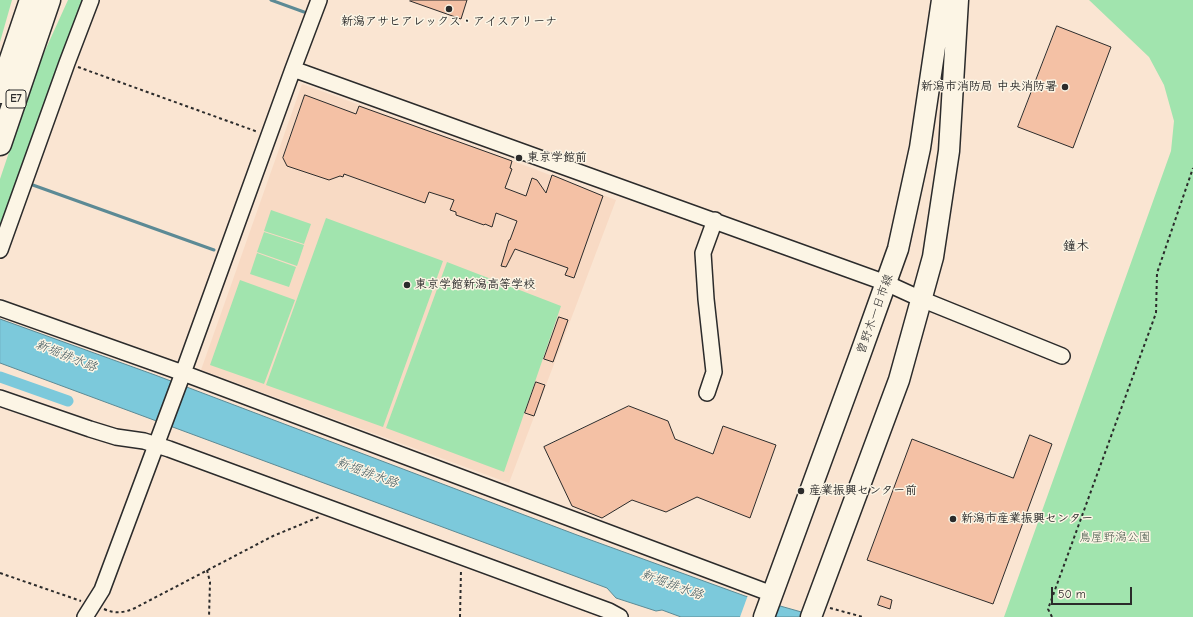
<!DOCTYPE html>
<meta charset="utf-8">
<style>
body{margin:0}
#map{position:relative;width:1193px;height:617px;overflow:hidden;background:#fae5d2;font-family:"Comic Neue",sans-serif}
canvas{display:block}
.scale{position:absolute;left:1051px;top:587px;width:81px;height:18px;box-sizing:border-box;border:2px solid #2b2b2b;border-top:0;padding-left:5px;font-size:12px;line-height:14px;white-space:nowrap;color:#2b2b2b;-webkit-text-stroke:3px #fcf5e5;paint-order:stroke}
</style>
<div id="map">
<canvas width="1193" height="617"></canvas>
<div class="scale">50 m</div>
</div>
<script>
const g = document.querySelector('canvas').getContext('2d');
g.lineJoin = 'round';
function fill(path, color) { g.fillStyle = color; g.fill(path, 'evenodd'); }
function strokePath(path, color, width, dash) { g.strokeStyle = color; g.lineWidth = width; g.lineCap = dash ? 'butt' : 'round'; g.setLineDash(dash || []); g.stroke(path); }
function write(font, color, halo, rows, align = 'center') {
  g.font = font + ' "Comic Neue","Klee One",sans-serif'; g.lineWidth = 3; g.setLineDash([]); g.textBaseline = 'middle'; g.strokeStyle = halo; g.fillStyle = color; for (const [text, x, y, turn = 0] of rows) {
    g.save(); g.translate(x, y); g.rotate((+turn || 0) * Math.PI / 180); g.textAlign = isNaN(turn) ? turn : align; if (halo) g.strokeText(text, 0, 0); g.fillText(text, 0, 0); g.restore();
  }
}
fill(new Path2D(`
 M302,84L513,161L616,200L509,483L201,370Z`), '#f8dac4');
fill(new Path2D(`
 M0,0H12L0,42Z
 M68,0H89L0,229V179L38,66Z
 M1089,0H1193V617H1004L1171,151L1174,121L1164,85L1149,57Z
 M271,210L311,224L304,244L264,231Z
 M326,218L443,261L383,427L266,385Z
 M264,232L304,245L297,266L257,252Z
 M257,253L296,267L289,287L250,274Z
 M447,262L561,306L504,472L386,428Z
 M240,280L295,300L264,384L210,365Z`), '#a1e4ae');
const water = new Path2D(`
 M0,319L155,375L577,535L745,596L819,617H681L662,610L656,611L616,598L607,588L0,363Z`);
fill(water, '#7cc9db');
strokePath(water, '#5c8a95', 1);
fill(new Path2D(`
 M748,595L776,603L770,617H740Z`), '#fae5d2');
strokePath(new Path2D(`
 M271,0L304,12
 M30,184L214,250`), '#5c8a95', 3);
strokePath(new Path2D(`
 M0,377L68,401`), '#7cc9db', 11);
const building = new Path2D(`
 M411,0H467L461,19L410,1Z
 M1057,26L1111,47L1073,148L1018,127Z
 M305,95L356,114L359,106L512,161L510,168L512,169L505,188L526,196L532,178L537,180L546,193L552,175L603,196L574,278L565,275L568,268L515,249L506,267L501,266L509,240H510L517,221L496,213L492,227L485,224L484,225L456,215V212L450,210L454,200L429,192L425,203L344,174L343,177L340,176L329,180L287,166L283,158Z
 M559,317L568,320L553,362L544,359Z
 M536,382L545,385L534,416L525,413Z
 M629,406L668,421L675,439L713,454L723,426L776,445L750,518L697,497L666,512L632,500L602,518L572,506L544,447Z
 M1030,435L1052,444L993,604L867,560L912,439L1013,478Z
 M881,596L892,600L890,609L878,605Z`);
fill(building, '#f4c1a5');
strokePath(building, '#2b2b2b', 1);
const minor = new Path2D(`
 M293,69L886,283L921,299L1062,356
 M0,250L67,63L91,0
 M0,308L183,373L772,594
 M707,393L714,372L706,299L703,253L715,220
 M0,398L90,429L116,437L144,441L169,449L609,611L620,617
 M85,617L102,590L183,373L293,69L319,0`);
const major = new Path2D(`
 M764,617L860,355L898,249L920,148L942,0
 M811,617L899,380L933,257L949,151L958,0`);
const highway = new Path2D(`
 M0,92L31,0
 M0,144L49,0`);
strokePath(minor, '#2b2b2b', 18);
strokePath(major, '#2b2b2b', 23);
strokePath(highway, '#2b2b2b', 25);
strokePath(new Path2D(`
 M78,67L258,132
 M207,570L210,582L209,617
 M0,573L81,601
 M830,608L863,617
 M104,609C115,614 124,613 135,608L273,536L319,517
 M460,617L461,570
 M1052,617L1048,609L1156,313L1157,273L1193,168`), '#2b2b2b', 2, [3, 3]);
strokePath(minor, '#fcf5e5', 15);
strokePath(major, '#fcf5e5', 20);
strokePath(highway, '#fcf5e5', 22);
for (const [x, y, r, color] of [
 [449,9,4,"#2b2b2b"],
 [1065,87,4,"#2b2b2b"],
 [519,158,4,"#2b2b2b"],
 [407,285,4,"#2b2b2b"],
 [801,491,4,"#2b2b2b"],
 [953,519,4,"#2b2b2b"]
]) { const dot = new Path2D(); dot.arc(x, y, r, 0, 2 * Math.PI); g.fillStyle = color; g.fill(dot); strokePath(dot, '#fcf5e5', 1.5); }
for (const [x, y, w] of [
 [16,99,20]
]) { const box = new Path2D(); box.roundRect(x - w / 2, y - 9, w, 18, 3); g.fillStyle = '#fcf5e5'; g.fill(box); strokePath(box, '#2b2b2b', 1); }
write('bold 11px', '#2b2b2b', null, [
 ["E7",16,99]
]);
write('bold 12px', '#2b2b2b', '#fcf5e5', [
 ["新潟アサヒアレックス・アイスアリーナ",449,22,"center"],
 ["新潟市消防局 中央消防署",1057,87,"right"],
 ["東京学館前",527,158],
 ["東京学館新潟高等学校",415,285],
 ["産業振興センター前",809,491],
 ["新潟市産業振興センター",961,519]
], 'left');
write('12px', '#2b2b2b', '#fcf5e5', [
 ["曽野木一日市線",875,314,-70]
]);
write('12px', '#48594c', '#fcf5e5', [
 ["鳥屋野潟公園",1115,538]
]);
write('bold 13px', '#2b2b2b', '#fcf5e5', [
 ["鐘木",1076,246]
]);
write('italic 13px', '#435a60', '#fcf5e5', [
 ["新堀排水路",66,356,22],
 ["新堀排水路",367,473,20],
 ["新堀排水路",672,585,20]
]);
</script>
